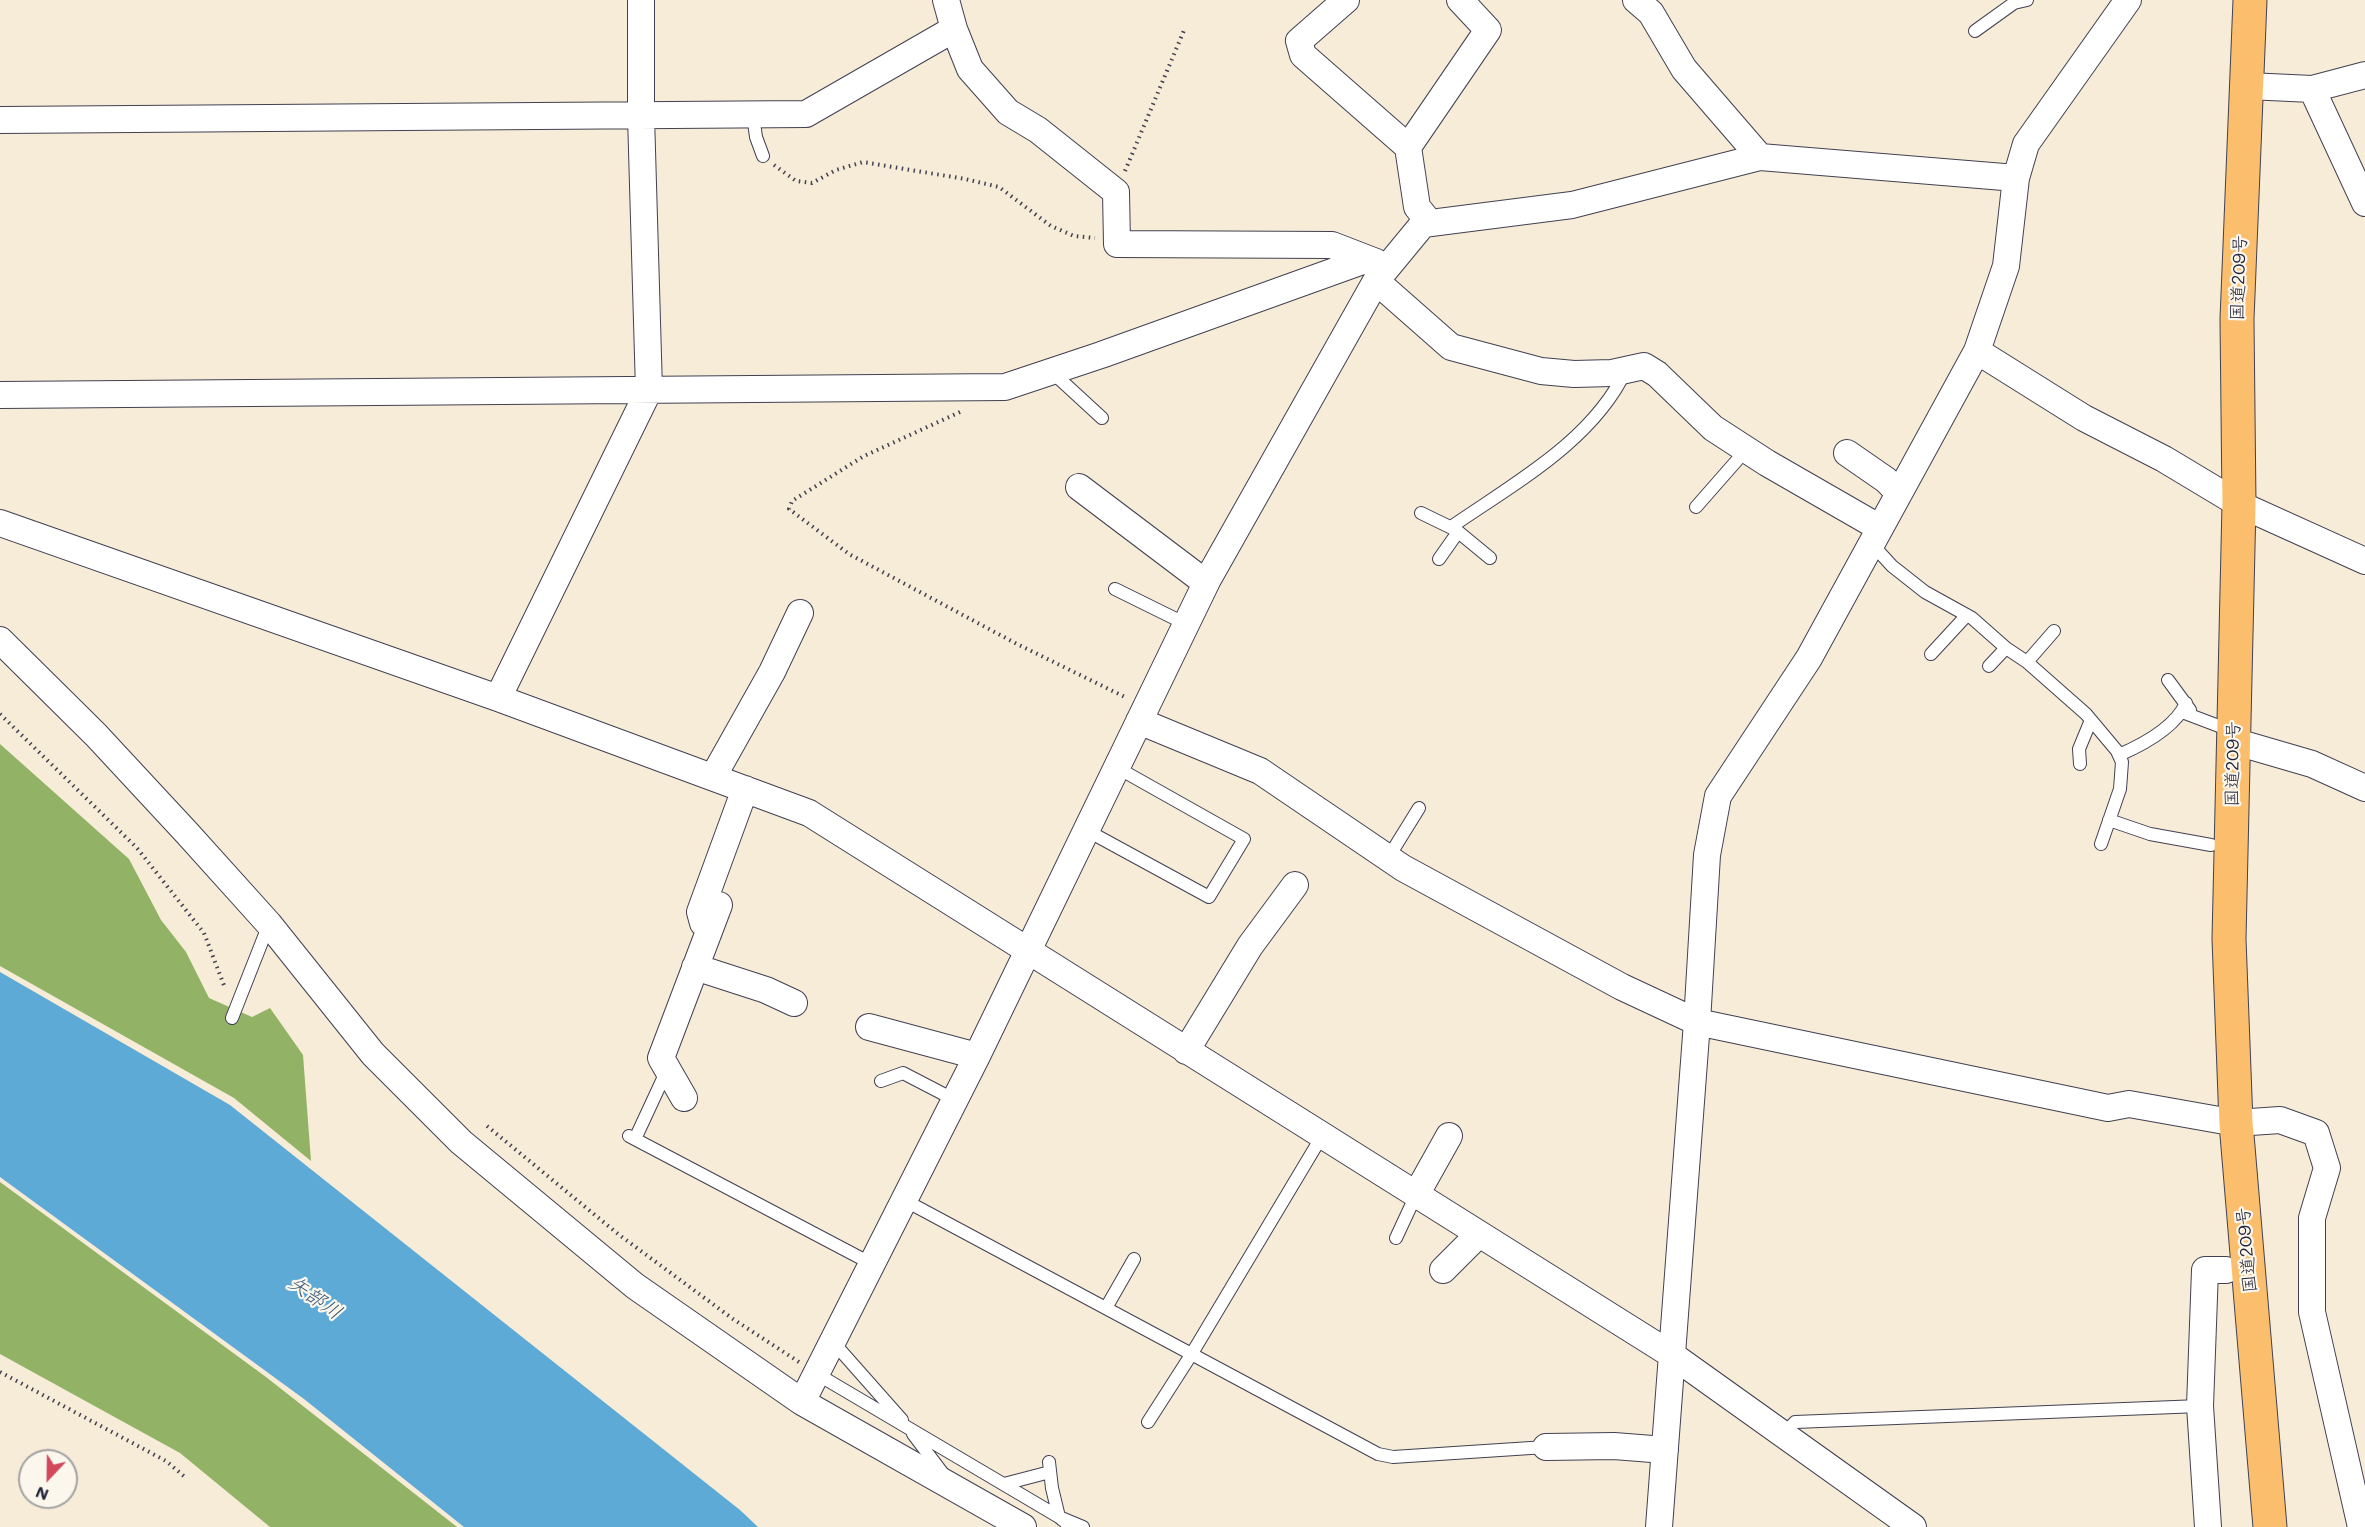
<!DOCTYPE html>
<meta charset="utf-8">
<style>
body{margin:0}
#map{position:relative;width:2365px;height:1527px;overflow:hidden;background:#f6ecd7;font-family:Mali,sans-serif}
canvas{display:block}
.north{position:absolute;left:18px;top:1449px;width:60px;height:60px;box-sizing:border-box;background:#fbf7ec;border:2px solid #a4a2a5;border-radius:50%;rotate:202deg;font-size:16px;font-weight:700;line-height:24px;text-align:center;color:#22223b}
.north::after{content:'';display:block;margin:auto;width:21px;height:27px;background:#d1495b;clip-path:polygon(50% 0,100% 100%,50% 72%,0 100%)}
</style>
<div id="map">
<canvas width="2365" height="1527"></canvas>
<div class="north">N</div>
</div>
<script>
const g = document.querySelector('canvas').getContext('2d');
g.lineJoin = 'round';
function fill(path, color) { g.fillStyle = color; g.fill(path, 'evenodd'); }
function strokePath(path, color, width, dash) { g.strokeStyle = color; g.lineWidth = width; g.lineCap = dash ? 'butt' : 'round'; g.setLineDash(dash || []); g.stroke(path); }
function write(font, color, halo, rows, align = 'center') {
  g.font = font + ' Mali,"Klee One",sans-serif'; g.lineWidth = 4.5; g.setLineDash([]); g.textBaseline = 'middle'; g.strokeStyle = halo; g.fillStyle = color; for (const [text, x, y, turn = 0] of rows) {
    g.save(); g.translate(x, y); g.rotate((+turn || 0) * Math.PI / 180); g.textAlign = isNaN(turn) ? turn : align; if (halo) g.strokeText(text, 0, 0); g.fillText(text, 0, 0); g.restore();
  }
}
fill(new Path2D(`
 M0,744L129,859L161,920L186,952L209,998L252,1017L270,1008L303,1055L311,1161L234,1098L0,966Z
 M0,1182L266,1377L457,1527H270L180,1453L0,1354Z`), '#92b266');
fill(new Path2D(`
 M0,972L230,1105L740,1510L758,1527H464L304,1399L0,1177Z`), '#5eaad7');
const service = new Path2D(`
 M1975,31L2014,3L2027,0
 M753,115L756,137L763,156
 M1052,372L1102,418
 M1696,507L1746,450
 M1421,513L1456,530L1490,558
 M1451,527C1513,484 1593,441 1626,370
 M1871,543L1892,566L1925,592L1972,618L2006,648L2027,662L2086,714L2117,751L2122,762L2120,789L2101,844
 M1439,559L1458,532
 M1115,589L1186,624
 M1931,654L1967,615
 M2027,662L2054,631
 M1989,666L2006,648
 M2168,680L2190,710
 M2182,712L2232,731
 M2119,755C2142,745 2175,728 2186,703
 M2080,764L2079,749L2091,720
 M2109,820L2150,834L2211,845
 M1086,830L1209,897L1244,839L1116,767
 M1388,858L1419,808
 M232,1018L269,924
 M881,1081L903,1073L955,1100
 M629,1136L872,1264
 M635,1139L667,1070
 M904,1200L1378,1454L1393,1457L1546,1447
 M1396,1238L1416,1195
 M1106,1308L1134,1259
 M833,1342L902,1420
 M817,1374L1059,1517L1071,1527
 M1148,1422L1191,1355L1322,1136
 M913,1434L944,1475
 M1783,1435L1795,1422L2200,1406
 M1049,1462L1052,1488L1059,1517L1083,1527
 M1004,1484L1050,1472`);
const minor = new Path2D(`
 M946,0L954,29L970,69L1008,112L1038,130L1116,192L1117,244L1332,245L1376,262
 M1346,0L1299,41L1303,55L1408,147
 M1636,0L1651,13L1684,69L1760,157
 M2248,86L2312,89L2365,203
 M2312,89L2365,75
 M0,120L806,114L954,29
 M1430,223L1417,207L1408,147L1488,30L1460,0
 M1376,281L1451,347L1541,371L1574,374L1612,373L1644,366L1657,374L1713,428L1767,463L1880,528
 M1977,351L2084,418L2164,459L2239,504L2365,561
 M0,395L1005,387L1101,355L1368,259
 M1847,453L1886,480L1899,493
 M1079,487L1206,583
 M0,523L498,698L809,813L1672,1355L1913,1527
 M0,640L96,735L187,833L269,924L373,1054L461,1142L635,1286L802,1402L1023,1527
 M498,698L649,390L641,116V0
 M1139,721L1260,771L1403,868L1622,987L1697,1022L2108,1108L2129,1104L2236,1123L2280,1120L2316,1133L2327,1168L2312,1218V1312L2361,1527
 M2233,741L2312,764L2365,788
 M713,777L772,672L800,613
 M703,923L700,912L745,789
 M695,967L766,990L794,1003
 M869,1027L977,1056
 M1186,1051L1250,946L1295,885
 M684,1098L661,1058L719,905
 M1416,1195L1449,1136
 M1443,1270L1479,1234
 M802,1402L977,1056L1208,579L1376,281L1423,224L1572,205L1760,157L2016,178
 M1546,1447L1614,1446L1665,1450
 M1659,1527L1697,1022L1707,855L1718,796L1809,658L1977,351L2006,266L2016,178L2026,144L2128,0
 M2208,1527L2200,1406L2205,1270H2226`);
const trunk = new Path2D(`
 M2250,0L2237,319L2239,504L2229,939L2236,1123L2270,1527`);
strokePath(service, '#424052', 14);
strokePath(minor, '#424052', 28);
strokePath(trunk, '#424052', 35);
strokePath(new Path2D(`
 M774,165L796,181L812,183L836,170L863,162L965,179L999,187L1051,226L1074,236L1095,238
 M1125,171L1185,28
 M960,412L864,456L792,501L789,509L849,554L1017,644L1127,698
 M0,714L137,848L204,933L225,988
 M487,1126L618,1234L733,1319L799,1362
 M0,1372L166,1461L185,1477`), '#424052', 4, [1.5, 4.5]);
strokePath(service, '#fff', 12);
strokePath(minor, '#fff', 26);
strokePath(trunk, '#fabe6d', 33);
write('18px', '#22223b', '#fbf7ec', [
 ["国道209号",2239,278,-88],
 ["国道209号",2233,764,-89],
 ["国道209号",2247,1250,-95]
]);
write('italic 20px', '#3a5879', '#fbf7ec', [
 ["矢部川",315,1298,35]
]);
</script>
